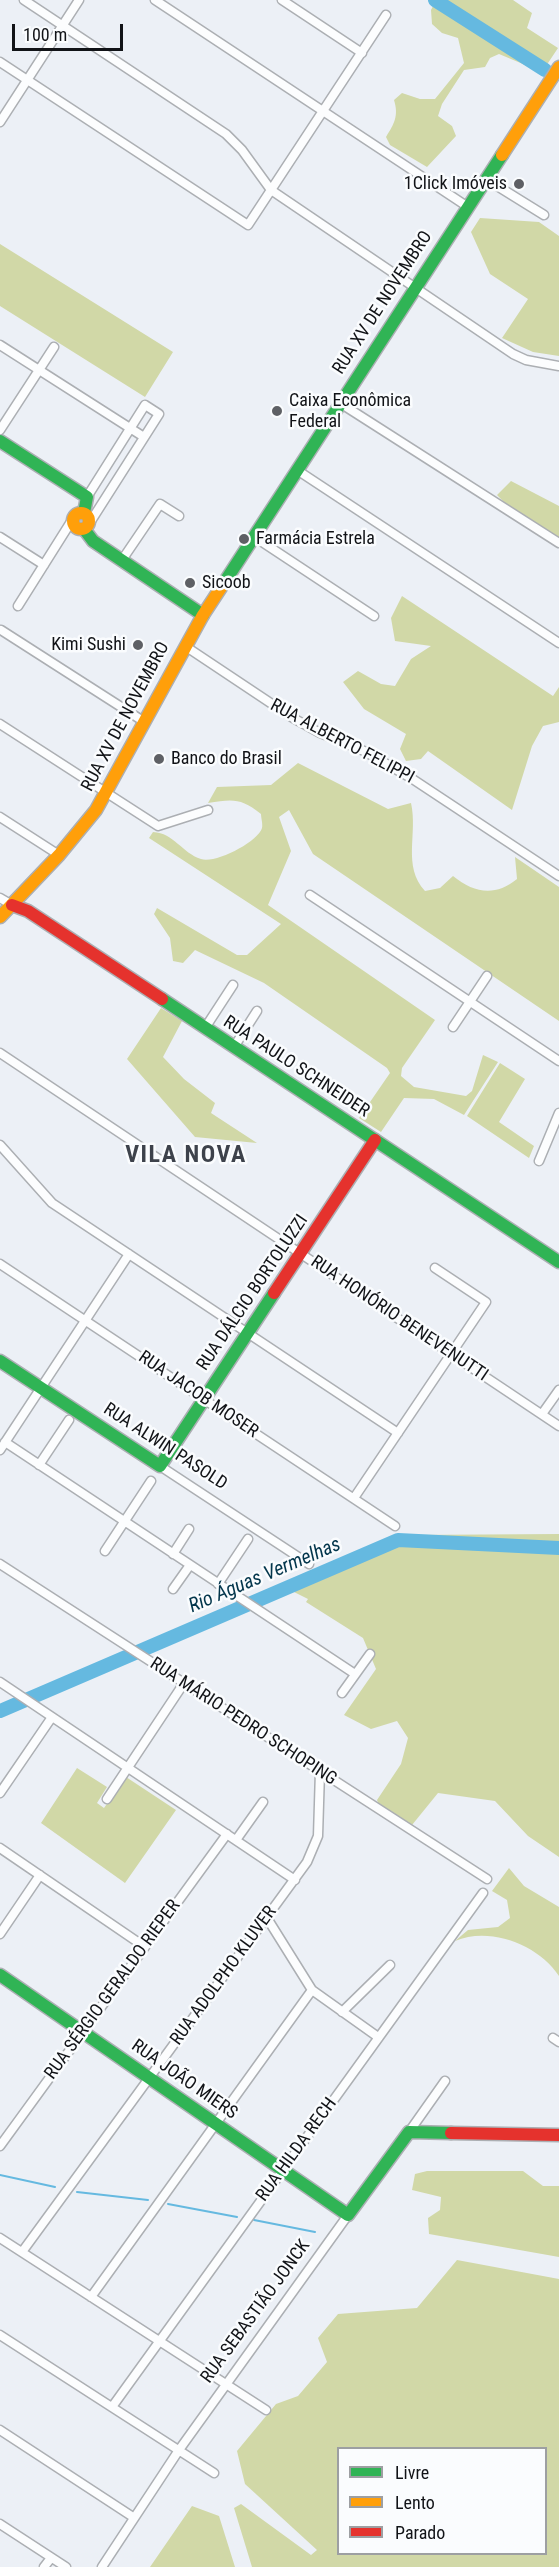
<!DOCTYPE html>
<meta charset="utf-8">
<style>
body{margin:0}
#map{position:relative;width:559px;height:2567px;overflow:hidden;background:#ecf0f6;font-family:"Roboto Condensed",sans-serif}
canvas{display:block}
.legend{position:absolute;left:337px;top:2447px;width:210px;height:108px;box-sizing:border-box;background:#fafcfe;border:2px solid #9d9fa2;margin:0;padding:8px 10px;list-style:none;font-size:18px;color:#111317}
.legend li{display:flex;align-items:center;gap:12px;height:30px}
.legend b{width:30px;border:2px solid #9d9fa2}
.scale{position:absolute;left:12px;top:24px;width:111px;height:27px;box-sizing:border-box;border:3px solid #111317;border-top:0;padding-left:8px;font-size:18px;line-height:21px;white-space:nowrap;color:#111317;-webkit-text-stroke:4px #fafcfe;paint-order:stroke}
</style>
<div id="map">
<canvas width="559" height="2567"></canvas>
<ul class="legend">
<li><b style="height:8px;background:#30b455"></b>Livre</li>
<li><b style="height:8px;background:#ff9f0a"></b>Lento</li>
<li><b style="height:8px;background:#e5322d"></b>Parado</li>
</ul>
<div class="scale">100 m</div>
</div>
<script>
const g = document.querySelector('canvas').getContext('2d');
g.lineJoin = 'round';
function fill(path, color) { g.fillStyle = color; g.fill(path, 'evenodd'); }
function strokePath(path, color, width, dash) { g.strokeStyle = color; g.lineWidth = width; g.lineCap = dash ? 'butt' : 'round'; g.setLineDash(dash || []); g.stroke(path); }
function write(font, color, halo, rows, align = 'center') {
  g.font = font + ' "Roboto Condensed",sans-serif'; g.lineWidth = 5; g.setLineDash([]); g.textBaseline = 'middle'; g.strokeStyle = halo; g.fillStyle = color; for (const [text, x, y, turn = 0] of rows) {
    g.save(); g.translate(x, y); g.rotate((+turn || 0) * Math.PI / 180); g.textAlign = isNaN(turn) ? turn : align; if (halo) g.strokeText(text, 0, 0); g.fillText(text, 0, 0); g.restore();
  }
}
fill(new Path2D(`
 M428,0H513L532,13L527,28L558,48L542,72L499,54L490,58L485,67L464,70L442,104L438,116L452,126L456,136L427,167L390,145L386,137C394,124 399,116 394,100L402,93L420,99H435L464,63L458,38L442,33L432,24L431,10L434,4Z
 M480,218L539,222L559,236V356L533,352L502,338L528,299L490,274L471,232Z
 M0,244L173,352L145,397L0,306Z
 M511,481L559,506V538L508,506L497,495Z
 M402,596L553,696L559,687V722L543,726L532,746L512,810L428,751L421,759L406,761L400,749L406,734L364,709L343,682L358,671L381,684L395,686L411,659L431,646L395,641L391,618Z
 M298,763L388,809L411,803C418,834 402,866 425,891L440,888L453,876C474,893 495,897 517,879L515,857L559,887V1021L313,854L289,810L279,817L291,851L268,905L435,1020L402,1068L401,1076L414,1087L466,1096L472,1091L483,1055L498,1062L464,1115L434,1099L404,1098L381,1132L359,1118L390,1073L387,1068L264,983L195,950L183,963L173,961L170,938L154,914L157,908L237,955H247L281,924L149,838L153,832C174,833 182,853 201,859C215,864 258,842 262,828C263,824 261,818 261,814C241,798 233,799 208,803L217,787L271,785Z
 M161,1008L182,1021L163,1057L184,1079L215,1103L211,1113L257,1143L195,1137L127,1059Z
 M500,1063L525,1079L499,1122L534,1146L529,1158L467,1116Z
 M559,1534V1857L528,1836L495,1801L438,1793L412,1825L379,1805L377,1800L401,1764L408,1738L397,1721L371,1729L344,1715L376,1669L363,1638L306,1602L308,1599L282,1586L406,1535Z
 M77,1768L107,1787L97,1803L104,1808L126,1777L176,1810L125,1883L41,1823Z
 M509,1868L524,1886L559,1907V1976C539,1945 490,1926 455,1941L468,1930L498,1927L510,1918L507,1900L492,1891Z
 M427,2171H523L543,2186H559V2257L429,2234L428,2218L440,2210L441,2197L412,2190L415,2174Z
 M457,2260L559,2279V2567H252L234,2508L241,2504L311,2555L317,2550L245,2484L237,2451L276,2404L298,2396L327,2362L318,2338L338,2314L417,2308ZM338,2448H546V2554H338Z
 M192,2506L219,2516L235,2567H150Z`), '#d1d8a7');
strokePath(new Path2D(`
 M0,2175L55,2187
 M77,2192L148,2200
 M168,2204L237,2217
 M254,2220L315,2232`), '#65b9e0', 2);
strokePath(new Path2D(`
 M435,0L545,70
 M0,1711L398,1540L559,1548`), '#65b9e0', 14);
const street = new Path2D(`
 M24,0L226,134L242,150L271,190L513,354L526,360L559,366
 M155,0L468,207
 M282,0L362,53
 M0,62L248,225L386,15
 M0,122L79,0
 M486,179L544,215
 M0,345L144,437
 M340,403L559,543
 M0,430L54,347
 M297,470L559,643
 M87,497L145,405L159,414L89,524
 M253,536L374,616
 M0,537L44,565
 M122,560L160,504L179,516
 M18,606L74,517
 M1,630L143,721
 M185,646L293,718L320,733L364,751L411,778L559,876
 M0,724L158,826L208,810
 M0,817L59,855
 M310,895L559,1061
 M0,898L12,905
 M453,1027L487,976
 M205,1028L233,985
 M234,1047L257,1011
 M0,1053L559,1426
 M0,1145L52,1203L398,1433
 M539,1161L559,1113
 M0,1264L395,1526
 M542,1414L559,1390
 M5,1442L355,1674
 M0,1450L129,1254
 M39,1465L69,1420
 M160,1466L309,1564
 M354,1498L486,1302L435,1268
 M105,1551L151,1481
 M173,1554L189,1529
 M0,1564L487,1879
 M218,1584L248,1539
 M173,1589L190,1565
 M0,1682L295,1880
 M342,1693L370,1654
 M0,1793L52,1717
 M107,1799L184,1683
 M236,1840L263,1802
 M0,1848L145,1947
 M267,1918L312,1990L378,2037
 M0,1934L40,1875
 M342,2012L390,1965
 M553,2038L559,2042
 M409,2132L445,2081
 M0,2146L227,1834
 M0,2238L266,2410
 M22,2252L307,1862L318,1836L320,1771
 M91,2297L312,1990
 M0,2335L214,2473
 M112,2407L483,1893
 M0,2430L133,2517
 M0,2524L66,2567
 M44,2567L51,2558
 M102,2567L179,2450L348,2215`);
const fast = new Path2D(`
 M0,441L87,497L84,513
 M84,529L93,541L203,615
 M224,583L502,155
 M162,999L559,1262
 M0,1361L160,1466L274,1293
 M0,1975L348,2215L409,2132L451,2133`);
const slow = new Path2D(`
 M502,155L559,67
 M73 521a8 8 0 1 1 16 0a8 8 0 1 1-16 0Z
 M0,917L59,855L96,810L203,615L224,583`);
const jam = new Path2D(`
 M12,905L28,911L162,999
 M274,1293L375,1140
 M451,2133L559,2135`);
strokePath(street, '#acafb3', 11);
strokePath(fast, '#acafb3', 15);
strokePath(slow, '#acafb3', 15);
strokePath(jam, '#acafb3', 15);
strokePath(street, '#fcfdfe', 8);
strokePath(fast, '#30b455', 12);
strokePath(slow, '#ff9f0a', 12);
strokePath(jam, '#e5322d', 12);
for (const [x, y, r, color] of [
 [519,184,6,"#5e6065"],
 [277,411,6,"#5e6065"],
 [244,539,6,"#5e6065"],
 [190,583,6,"#5e6065"],
 [138,645,6,"#5e6065"],
 [159,759,6,"#5e6065"]
]) { const dot = new Path2D(); dot.arc(x, y, r, 0, 2 * Math.PI); g.fillStyle = color; g.fill(dot); strokePath(dot, '#fafcfe', 2); }
write('18px', '#111317', '#fafcfe', [
 ["1Click Imóveis",507,184,"right"],
 ["Caixa Econômica",289,401],
 ["Federal",289,422],
 ["Farmácia Estrela",256,539],
 ["Sicoob",202,583],
 ["Kimi Sushi",126,645,"right"],
 ["Banco do Brasil",171,759]
], 'left');
write('18px', '#111317', '#fafcfe', [
 ["RUA XV DE NOVEMBRO",383,303,-57],
 ["RUA XV DE NOVEMBRO",126,717,-62],
 ["RUA ALBERTO FELIPPI",342,742,28],
 ["RUA PAULO SCHNEIDER",296,1067,33],
 ["RUA DÁLCIO BORTOLUZZI",253,1293,-56],
 ["RUA HONÓRIO BENEVENUTTI",399,1319,34],
 ["RUA JACOB MOSER",198,1395,34],
 ["RUA ALWIN PASOLD",165,1447,33],
 ["RUA MÁRIO PEDRO SCHOPING",243,1722,33],
 ["RUA ADOLPHO KLUVER",224,1976,-54],
 ["RUA SÉRGIO GERALDO RIEPER",113,1990,-54],
 ["RUA JOÃO MIERS",184,2080,35],
 ["RUA HILDA RECH",297,2150,-54],
 ["RUA SEBASTIÃO JONCK",256,2312,-54]
]);
write('italic 20px', '#03364c', '#fafcfe', [
 ["Rio Águas Vermelhas",265,1576,-23]
]);
g.letterSpacing = '1.5px';
write('bold 24px', '#3d424b', '#fafcfe', [
 ["VILA NOVA",186,1156]
]);
g.letterSpacing = '0px';
</script>
